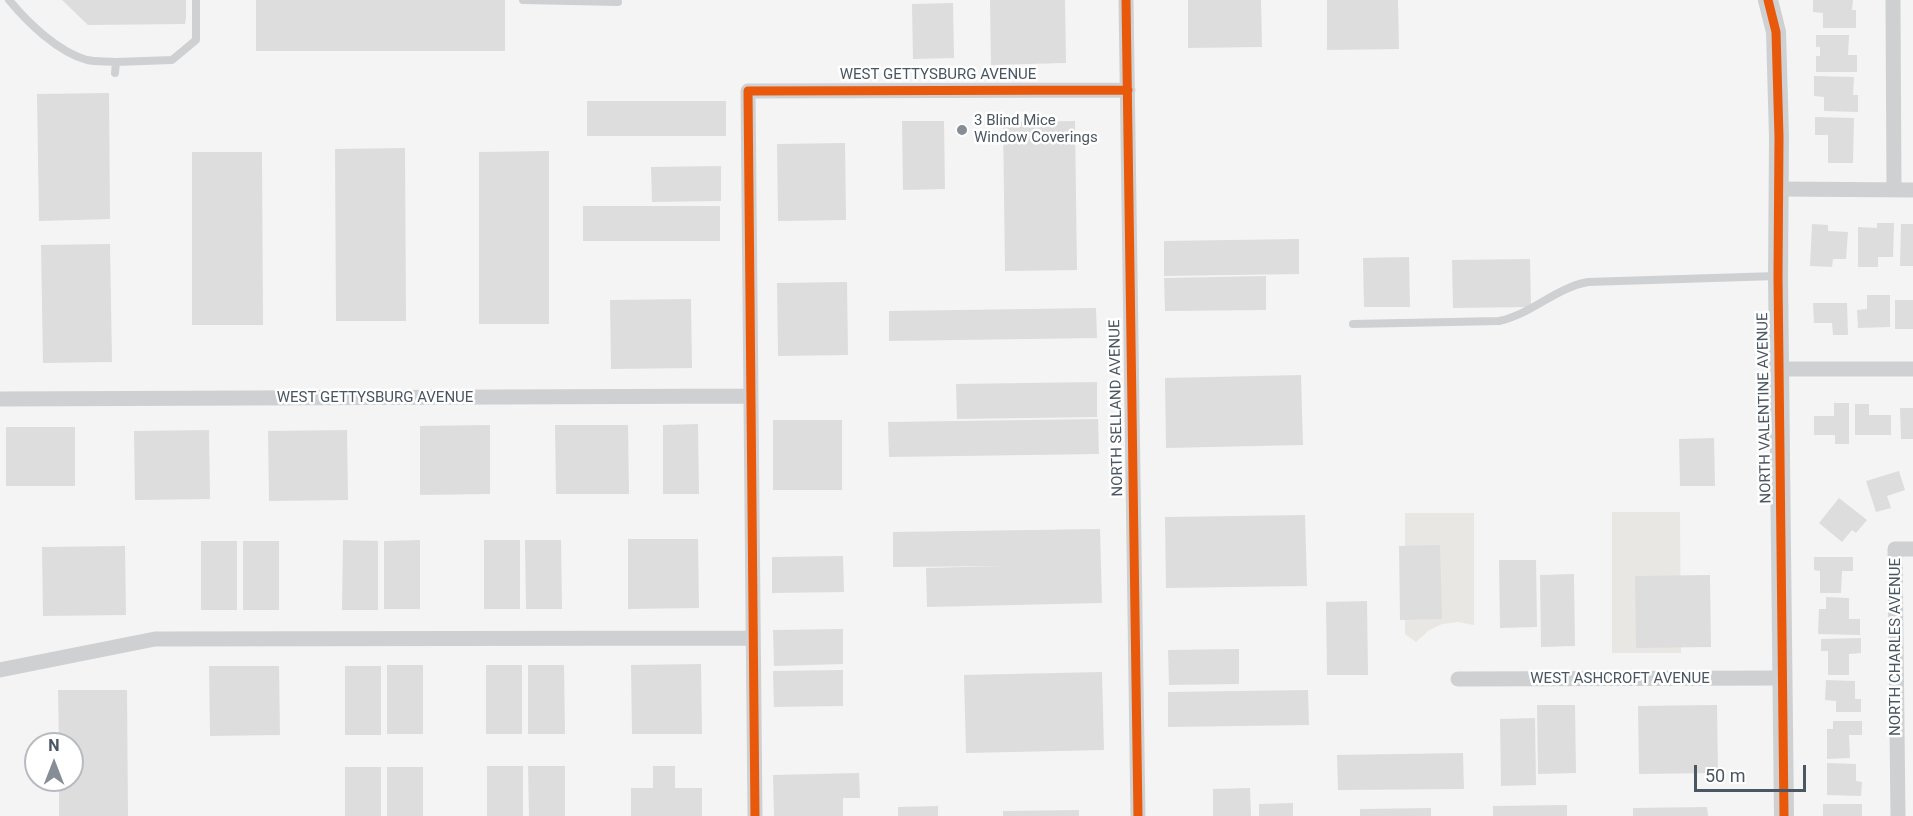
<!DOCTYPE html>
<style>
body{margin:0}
#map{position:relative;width:1913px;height:816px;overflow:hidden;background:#f4f4f4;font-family:Roboto,sans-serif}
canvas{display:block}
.north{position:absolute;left:24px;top:732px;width:60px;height:60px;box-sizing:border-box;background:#fff;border:2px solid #b7bbc0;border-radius:50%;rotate:0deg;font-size:16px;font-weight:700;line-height:24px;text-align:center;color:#4a5661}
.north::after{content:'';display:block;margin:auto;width:21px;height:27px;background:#868d94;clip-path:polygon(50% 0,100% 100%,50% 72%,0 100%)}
.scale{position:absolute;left:1694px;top:765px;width:112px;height:27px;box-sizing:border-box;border:3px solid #4a5661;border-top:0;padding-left:8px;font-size:18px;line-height:21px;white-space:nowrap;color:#4a5661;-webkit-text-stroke:4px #fff;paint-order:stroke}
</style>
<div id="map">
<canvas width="1913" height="816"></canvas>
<div class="north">N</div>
<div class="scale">50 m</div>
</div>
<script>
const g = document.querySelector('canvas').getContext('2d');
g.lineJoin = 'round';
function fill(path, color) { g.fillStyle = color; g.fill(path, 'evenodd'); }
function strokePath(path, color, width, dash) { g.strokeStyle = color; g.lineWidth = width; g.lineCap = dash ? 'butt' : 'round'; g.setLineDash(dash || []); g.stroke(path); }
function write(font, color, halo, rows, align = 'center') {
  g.font = font + ' Roboto,sans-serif'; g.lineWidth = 5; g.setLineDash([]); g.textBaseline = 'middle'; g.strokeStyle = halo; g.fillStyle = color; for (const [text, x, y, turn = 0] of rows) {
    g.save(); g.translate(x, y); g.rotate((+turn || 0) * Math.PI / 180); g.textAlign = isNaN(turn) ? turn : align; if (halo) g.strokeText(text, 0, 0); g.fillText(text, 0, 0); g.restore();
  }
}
fill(new Path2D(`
 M1612,512H1680L1681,653H1612Z
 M1405,513H1474V625L1458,622L1442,624L1428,631L1416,642L1405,634Z`), '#e8e7e3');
fill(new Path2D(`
 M62,0H186V18L185,24L88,25Z
 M256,0H505V51H256Z
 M990,0H1065L1066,63L991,65Z
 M1188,0H1261L1262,47L1188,48Z
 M1327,0H1398L1399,49L1327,50Z
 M1813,0H1853L1852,10H1856V28H1823V13L1813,12Z
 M953,3L954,58L913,59L912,4Z
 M1816,35H1849L1848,55H1857V72H1816V56H1820V47H1816Z
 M1814,76L1854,77L1853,95H1858V112L1824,111V97L1814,96Z
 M109,93L110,219L39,221L37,94Z
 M587,101H726V136H587Z
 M1815,117L1854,118L1853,163H1828V135H1815Z
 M902,121H944L945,189L903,190Z
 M1075,121L1077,270L1005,271L1003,122Z
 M845,143L846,220L778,221L777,144Z
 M405,148L406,321H336L335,149Z
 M549,151V324H479V152Z
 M192,152H262L263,325H192Z
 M721,166V201L652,202L651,167Z
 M583,206H720V241H583Z
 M1877,223H1894L1893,257H1878V267H1858V227L1877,228Z
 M1812,224L1828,225V231L1848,232L1846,259H1833L1832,267L1810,266Z
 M1901,224H1913V266H1900Z
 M1299,239V274L1164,276V241Z
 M110,244L112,362L43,363L41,245Z
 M1409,257L1410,307H1364L1363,258Z
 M1530,259L1531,307L1453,308L1452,260Z
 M1266,276V310L1165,311L1164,278Z
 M847,282L848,355L778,356L777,283Z
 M1867,295H1890V327L1858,328L1857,310L1867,309Z
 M691,299L692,368L611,369L610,300Z
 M1895,300H1913V329H1895Z
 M1813,303H1847L1848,335H1833L1832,323H1814Z
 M1096,308L1097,338L889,341V311Z
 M1301,375L1303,445L1166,448L1165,378Z
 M1097,382V417L957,419L956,384Z
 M1834,403H1849V444H1835V435H1814V416H1834Z
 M1855,404H1869V415H1891V435H1855Z
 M1900,408H1913V439H1901Z
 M1098,419L1099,454L889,457L888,422Z
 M773,420H842V490H773Z
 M698,424L699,494H663V425Z
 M490,425V494L420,495V426Z
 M555,425H628L629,494H556Z
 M6,427H75V486H6Z
 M209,430L210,499L135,500L134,431Z
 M347,430L348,500L269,501L268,431Z
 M1714,438L1715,486H1680L1679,439Z
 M1899,471L1905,490L1887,496L1891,508L1876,512L1866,481Z
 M1839,498L1867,520L1856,533L1852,530L1842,542L1819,523Z
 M1305,515L1307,586L1166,588L1165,517Z
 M1100,529L1102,603L927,607L926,568L1000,566L893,567V532Z
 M628,539H698L699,608L628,609Z
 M343,540L378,541V610H342Z
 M420,540V609H384V541Z
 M484,540H520V609H484Z
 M525,540H561L562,609H526Z
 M201,541H237V610H201Z
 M243,541H279V610H243Z
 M1440,545L1442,619L1400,620L1399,546Z
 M125,546L126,615L43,616L42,547Z
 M843,556L844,592L772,593V557Z
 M1814,557H1853V571H1842L1841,593H1820V571L1814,570Z
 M1499,560H1536L1537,627L1500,628Z
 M1574,574L1575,646L1541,647L1540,575Z
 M1710,575L1711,647L1636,648L1635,576Z
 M1826,597L1849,598V619H1860V635L1818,634L1819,609H1826Z
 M1367,601L1368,675H1327L1326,602Z
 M843,629V664L774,666L773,630Z
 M1861,638V653L1849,654V675H1828V651H1821V639Z
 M1239,649V684L1169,685L1168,650Z
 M701,664L702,734H632L631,665Z
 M387,665H423V734H387Z
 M486,665H522V734H486Z
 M528,665H564L565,734H528Z
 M209,666H279L280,735L210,736Z
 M345,666H381V735H345Z
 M843,670V706L774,707L773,671Z
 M1102,672L1104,750L966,753L964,675Z
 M1826,680L1855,681V699H1861V712H1836V701L1825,700Z
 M58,690H127L128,816H59V780H72V744H59Z
 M1308,690L1309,725L1168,727V692Z
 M1537,705H1575L1576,773L1538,774Z
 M1717,705L1718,773L1639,774L1638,706Z
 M1535,718L1536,785L1501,786L1500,719Z
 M1833,721H1862V735H1849L1850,758L1827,759V729H1833Z
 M1463,753L1464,789L1338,790L1337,755Z
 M1827,763L1856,764V781L1862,782L1861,796L1827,795Z
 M487,766H523V816H487Z
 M528,766H565V816H529Z
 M653,766H675V788H702V816H631V788H653Z
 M345,767H381V816H345Z
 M387,767H423V816H387Z
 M859,773L860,798H843V816H774L773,775Z
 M1250,788L1251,816H1213V789Z
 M1293,803V816H1259V804Z
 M1823,804H1862V816H1823Z
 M1567,805V816H1493V806Z
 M938,806V816H898V807Z
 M1707,807L1708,816H1633V808Z
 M1431,808V816H1360V809Z
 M1079,810V816H1003V811Z`), '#ddddde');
strokePath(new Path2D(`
 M9,0C28,23 58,52 87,60C96,62 107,61 116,62
 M523,0L618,2
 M115,73L116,62L172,60L196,40V0
 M1353,324L1499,321C1532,314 1555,288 1588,282L1776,276`), '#ced0d2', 8);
strokePath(new Path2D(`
 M1126,0L1138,816
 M1893,0L1894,190
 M1779,189L1913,190
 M1780,369H1913
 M0,399L751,396
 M0,670L155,639L753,638
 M1458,679L1782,678
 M755,816L748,91L1128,90
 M1898,816L1895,549H1913`), '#ced0d2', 15);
strokePath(new Path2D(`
 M1768,0L1776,32L1779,137L1778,276L1784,816`), '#ced0d2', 20);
strokePath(new Path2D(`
 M1126,0L1138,816
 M1768,0L1776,32L1779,137L1778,276L1784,816
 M755,816L748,91L1128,90`), '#e8590c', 9);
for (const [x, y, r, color] of [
 [962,130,6,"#868d94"]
]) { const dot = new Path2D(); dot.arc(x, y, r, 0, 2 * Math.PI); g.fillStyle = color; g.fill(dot); strokePath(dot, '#fff', 2); }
write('15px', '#4a5661', '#fff', [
 ["WEST GETTYSBURG AVENUE",938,75],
 ["WEST GETTYSBURG AVENUE",375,398],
 ["NORTH SELLAND AVENUE",1117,408,-91],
 ["NORTH VALENTINE AVENUE",1765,408,-91],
 ["NORTH CHARLES AVENUE",1896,647,-90],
 ["WEST ASHCROFT AVENUE",1620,679]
]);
write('15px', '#4a5661', '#fff', [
 ["3 Blind Mice",974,121],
 ["Window Coverings",974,138]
], 'left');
</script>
